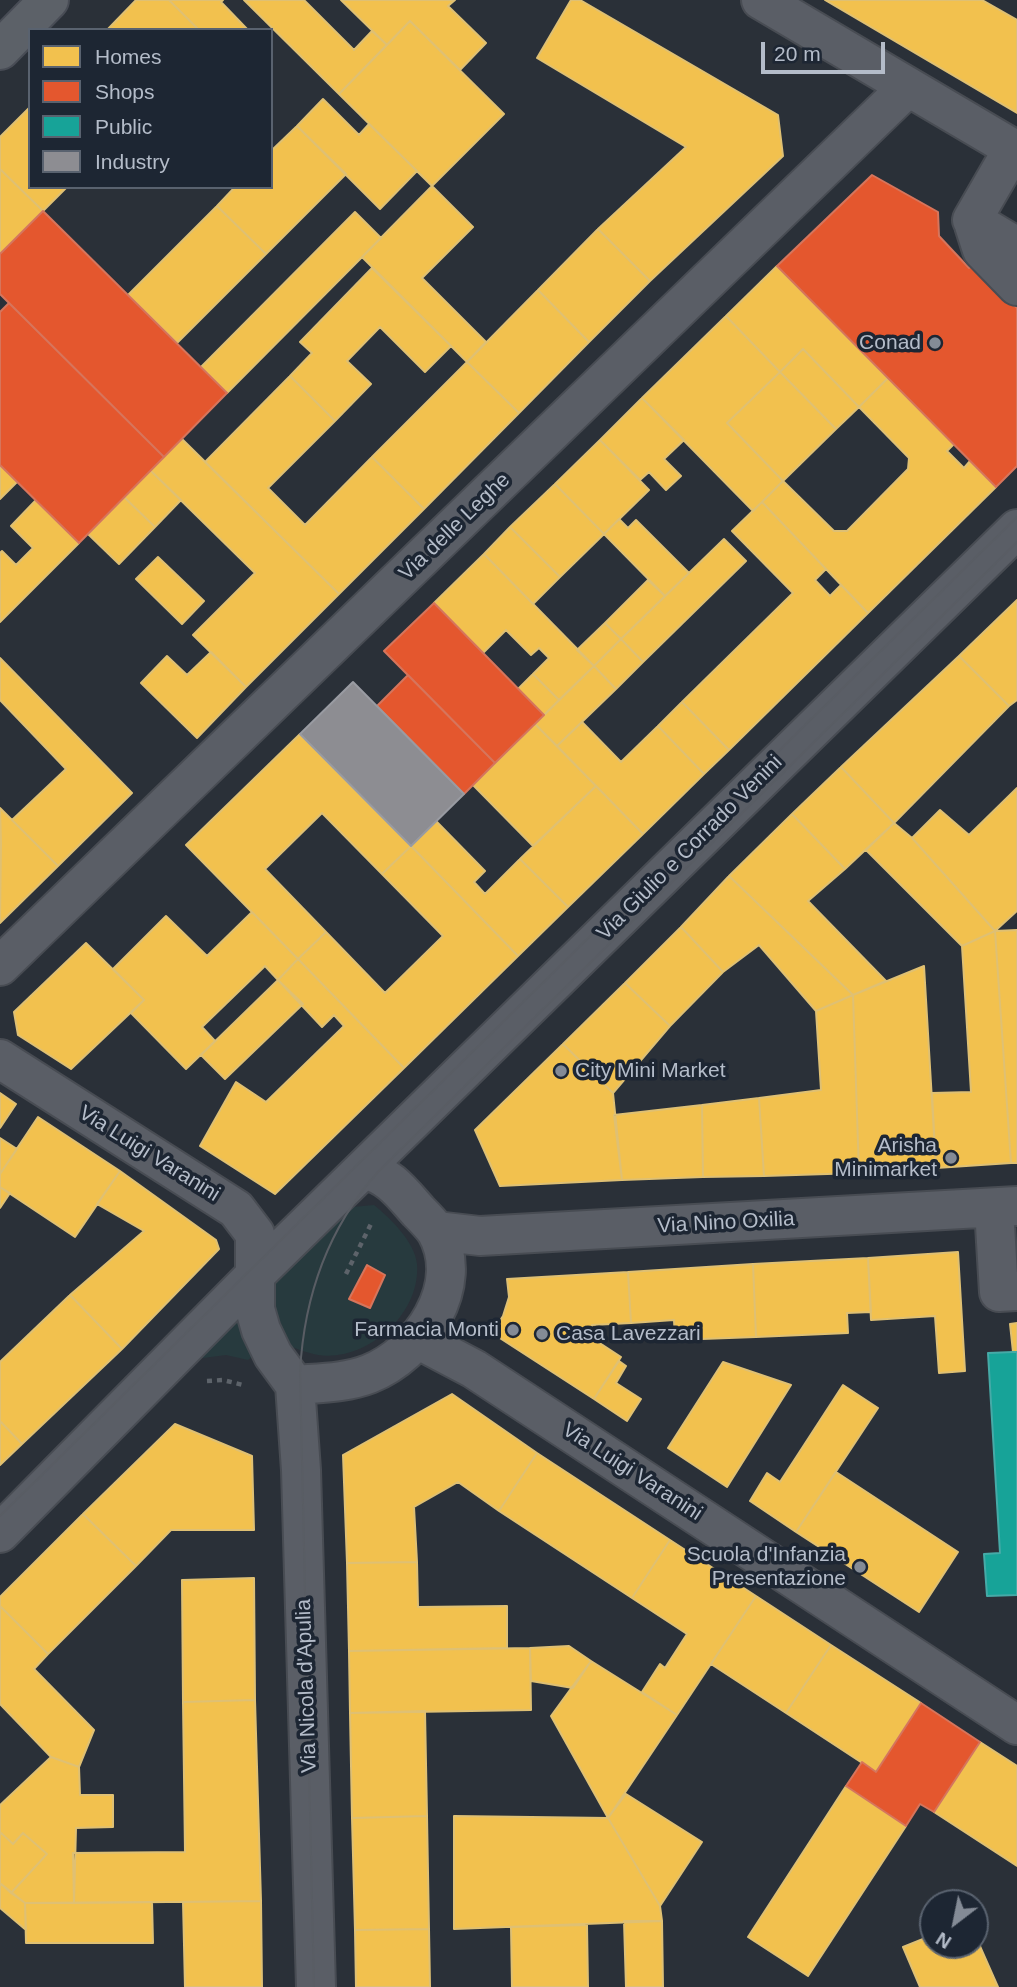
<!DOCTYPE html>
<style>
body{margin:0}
#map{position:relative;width:1017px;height:1987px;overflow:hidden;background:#2a3038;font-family:Arial,sans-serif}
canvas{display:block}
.legend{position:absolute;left:28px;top:28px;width:245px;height:161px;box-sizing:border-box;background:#1d2633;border:2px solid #59626f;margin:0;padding:9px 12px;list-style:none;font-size:21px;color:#b4bcc9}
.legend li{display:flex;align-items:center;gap:14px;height:35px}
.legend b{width:35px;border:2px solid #59626f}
.north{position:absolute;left:919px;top:1889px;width:70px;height:70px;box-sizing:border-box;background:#1d2633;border:2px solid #59626f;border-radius:50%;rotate:212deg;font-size:19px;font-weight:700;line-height:28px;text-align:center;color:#b4bcc9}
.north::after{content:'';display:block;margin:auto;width:24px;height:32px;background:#848b96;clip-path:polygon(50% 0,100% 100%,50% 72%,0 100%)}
.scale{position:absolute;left:761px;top:42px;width:124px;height:32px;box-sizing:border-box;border:4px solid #b4bcc9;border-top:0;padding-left:9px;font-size:21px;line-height:24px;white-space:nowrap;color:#b4bcc9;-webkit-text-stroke:5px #1d2633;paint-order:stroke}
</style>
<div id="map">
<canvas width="1017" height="1987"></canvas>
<ul class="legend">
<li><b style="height:19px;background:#f2c14e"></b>Homes</li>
<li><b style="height:19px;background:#e4572e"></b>Shops</li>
<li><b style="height:19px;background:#17a398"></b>Public</li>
<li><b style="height:19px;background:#8d8d92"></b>Industry</li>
</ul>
<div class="north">N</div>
<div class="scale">20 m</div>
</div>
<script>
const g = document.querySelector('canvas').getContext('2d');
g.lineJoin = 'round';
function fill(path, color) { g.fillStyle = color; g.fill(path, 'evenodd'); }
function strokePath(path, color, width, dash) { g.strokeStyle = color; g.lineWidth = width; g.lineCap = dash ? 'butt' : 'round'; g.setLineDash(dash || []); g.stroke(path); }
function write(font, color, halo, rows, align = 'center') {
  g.font = font + ' Arial,sans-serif'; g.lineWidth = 7; g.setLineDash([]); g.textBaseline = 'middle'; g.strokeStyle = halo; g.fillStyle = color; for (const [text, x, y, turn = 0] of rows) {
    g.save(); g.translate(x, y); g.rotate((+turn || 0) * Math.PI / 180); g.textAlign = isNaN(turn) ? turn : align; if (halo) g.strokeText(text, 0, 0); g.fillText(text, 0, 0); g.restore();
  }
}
fill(new Path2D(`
 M374,1205C390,1218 415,1242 417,1264C421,1314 367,1362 318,1355C306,1353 294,1347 282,1344L272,1326V1271L352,1207Z
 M236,1311L253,1356L248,1360L226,1355L188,1360Z`), '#273a3e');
const homes = new Path2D(`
 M136,0H169L199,30H107Z
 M169,0H223L221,2L248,30H199Z
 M244,0H304L354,50L372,31L387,45L339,94Z
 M341,0H455L448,6L486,43L460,70L410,21L387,45Z
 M571,0H580L778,115L783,156L650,281L598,229L686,147L537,58Z
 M825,0H982L1017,20V113Z
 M410,21L504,114L432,186L339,94Z
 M323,99L359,135L369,124L417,171L380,209L297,126Z
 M30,107V187H67L43,211L0,169V137Z
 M297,126L346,174L266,254L217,206L235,187H271V151Z
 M0,169L43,211L0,254Z
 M432,186L473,227L422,278L486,342L467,362L362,257Z
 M217,206L266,254L177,343L128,295Z
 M355,212L381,238L227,393L201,367Z
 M598,229L650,281L589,342L538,290Z
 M777,266L888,378L859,407L803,349L780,372L726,316Z
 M372,268L451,346L425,372L380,327L347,361L371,384L335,421L290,376L312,353L300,342Z
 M538,290L589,342L519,413L467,362Z
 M726,316L780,372L727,423L783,481L753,511L642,398Z
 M803,349L859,407L836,429L780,372Z
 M467,362L519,413L424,509L372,457Z
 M780,372L836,429L783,481L727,423Z
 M290,376L335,421L268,488L305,525L372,457L424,509L339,594L205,462Z
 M888,378L954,444L947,451L964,468L970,461L996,487L868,613L762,502L783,481L834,531H847L908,469L909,458L859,407Z
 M642,398L684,440L664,459L681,476L666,490L649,472L640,480L600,440Z
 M182,439L339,594L246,687L193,635L255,573L150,470Z
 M600,440L649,490L604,534L555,484Z
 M0,465L17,482L0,499Z
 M150,470L181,500L155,527L124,497Z
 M555,484L604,534L560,577L510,527Z
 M124,497L155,527L119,564L88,534Z
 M36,500L79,543L0,622V553L2,551L16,565L33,548L11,526Z
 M762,502L826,569L815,580L830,596L841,585L868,613L729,750L682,702L793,593L732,531Z
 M619,519L628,528L636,520L689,573L665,596L604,534Z
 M510,527L560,577L533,604L484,554Z
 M724,539L746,561L643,662L621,639Z
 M484,554L594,666L559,700L533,674L549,658L539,648L531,655L506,630L483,653L434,603Z
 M158,557L204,601L182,624L136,579Z
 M648,580L665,596L621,639L605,623Z
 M1017,600V700L1009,706L959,656Z
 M605,623L621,639L594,666L577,650Z
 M621,639L643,662L616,689L594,666Z
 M211,652L246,687L197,738L141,683L167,656L187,675Z
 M959,656L1009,706L894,823L841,767Z
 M0,658L132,793L58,866L12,820L66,769L0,700Z
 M594,666L616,689L557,746L535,724Z
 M533,674L559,700L544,715L518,689Z
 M682,702L729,750L704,774L658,726Z
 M582,722L621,762L658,726L704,774L643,834L557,746Z
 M535,724L596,786L533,846L473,785Z
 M300,734L411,846L382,874L322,813L265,869L326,932L298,959L186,845Z
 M841,767L894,823L845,869L792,814Z
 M596,786L643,834L568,907L520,859Z
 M1017,788V911L995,931L912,838L940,810L969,835Z
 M0,808L58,866L0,923L1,843Z
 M792,814L845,869L808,901L886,981L853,995L729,876Z
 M436,821L485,871L474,882L485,894L520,859L568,907L518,956L411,846Z
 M894,823L912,838L995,931L962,946L866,850Z
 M411,846L518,956L404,1068L298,959L326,932L385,993L443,936L382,874Z
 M729,876L853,995L816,1011L759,945L723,972L681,927Z
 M252,912L298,959L278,980L265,966L202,1027L215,1041L186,1069L131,1013L144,1000L113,969L166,916L207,956Z
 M681,927L723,972L670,1026L625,983Z
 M1017,930V1163H1011L995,931Z
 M995,931L1011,1163L936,1168L932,1093L971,1092L962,946Z
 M86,943L144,1000L71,1069L18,1035L14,1012Z
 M298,959L404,1068L275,1194L200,1146L236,1082L266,1102L344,1026L334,1015L322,1027L278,980Z
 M924,966L936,1168L859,1173L853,995Z
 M278,980L303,1004L225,1079L201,1055Z
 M625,983L670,1026L613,1093L563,1044Z
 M853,995L859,1173L764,1176L759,1098L821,1090L816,1011Z
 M563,1044L613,1093L622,1180L500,1186L475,1130Z
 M0,1093L16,1104L0,1128Z
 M759,1098L764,1176L703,1177L702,1105Z
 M702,1105L703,1177L622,1180L614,1115Z
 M38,1117L120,1171L75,1237L0,1187V1174Z
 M0,1138L17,1149L0,1174Z
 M120,1171L216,1240L219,1249L122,1349L70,1295L144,1231L97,1204Z
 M0,1187L10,1193L0,1208Z
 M958,1252L965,1371L939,1373L935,1316L871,1320L868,1258Z
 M868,1258L871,1312L847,1313L848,1333L756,1337L753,1264Z
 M753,1264L756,1337L675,1340L674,1320L631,1323L628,1272Z
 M628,1272L631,1323L592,1325L589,1336L621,1357L594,1399L492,1333L503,1316L509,1297L507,1279Z
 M70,1295L122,1349L22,1444L0,1421V1362Z
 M1017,1323V1352H1013L1010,1324Z
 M619,1361L626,1366L616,1383L641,1399L627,1421L594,1399Z
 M723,1362L791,1385L727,1487L668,1448Z
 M843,1385L878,1408L796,1532L750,1501L767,1473L780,1482Z
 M452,1394L537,1453L499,1511L458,1482L414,1507L417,1562L347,1563L343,1455Z
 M0,1421L22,1444L0,1465Z
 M175,1424L252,1456L254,1530H171L136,1566L83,1514Z
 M537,1453L670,1540L632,1598L499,1511Z
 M836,1472L958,1552L919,1612L796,1532Z
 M83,1514L136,1566L48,1654L0,1606V1597Z
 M670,1540L756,1596L677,1715L642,1692L660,1664L665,1668L687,1634L632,1598Z
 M417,1562L418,1607L507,1606V1648L349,1651L347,1563Z
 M254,1578L255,1700L183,1702L182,1580Z
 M756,1596L831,1645L786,1713L711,1664Z
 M0,1606L48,1654L34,1669L94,1730L79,1767L51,1757L0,1704Z
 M831,1645L921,1703L876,1772L786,1713Z
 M569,1646L591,1661L573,1688L531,1681L530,1648Z
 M530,1648L531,1710L350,1713L349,1651Z
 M591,1661L677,1715L608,1818L551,1716Z
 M255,1700L261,1901L74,1903L73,1853L185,1852L183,1702Z
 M425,1711L427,1816L352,1818L350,1713Z
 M980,1742L1017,1766V1866L934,1812Z
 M51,1757L79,1767L80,1795H113V1827L76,1828L74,1903H25L11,1893L47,1854L23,1833L13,1844L0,1832V1805Z
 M846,1786L906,1826L808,1976L748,1937Z
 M626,1794L702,1842L660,1906L608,1818Z
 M427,1816L429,1929L355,1930L352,1818Z
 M454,1816L608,1818L660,1906L662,1921L454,1929Z
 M0,1832L13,1844L23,1833L47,1854L11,1893L0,1883Z
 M0,1883L25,1903L26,1930L0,1908Z
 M261,1901L262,1987H185L183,1902Z
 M152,1902L153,1943H26L25,1903Z
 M624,1921H662L663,1987H626Z
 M587,1925L588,1987H512L511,1927Z
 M429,1929L430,1987H356L355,1930Z
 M933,1935V1945H975V1935L998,1987H920L903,1947Z`);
fill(homes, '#f2c14e');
strokePath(homes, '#dfc073', 2);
const shops = new Path2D(`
 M872,175L938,212L939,236L969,268L974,263L1017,308V466L996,487L777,266Z
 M43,211L227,393L164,457L0,294V254Z
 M9,303L164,457L79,543L0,465V312Z
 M434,603L544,715L495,763L384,651Z
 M408,675L495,763L464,794L377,706Z
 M367,1265L385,1275L370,1308L349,1299Z
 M921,1703L980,1742L934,1812L920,1804L906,1826L846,1786L862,1762L876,1772Z`);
fill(shops, '#e4572e');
strokePath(shops, '#d6755c', 2);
const public = new Path2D(`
 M1013,1352H1017V1595L987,1596L984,1554L1000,1553L988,1353Z`);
fill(public, '#17a398');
strokePath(public, '#46aaa7', 2);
const industry = new Path2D(`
 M353,682L464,794L411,846L300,734Z`);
fill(industry, '#8d8d92');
strokePath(industry, '#999ba2', 2);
const minor = new Path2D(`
 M761,0L1017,151
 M1013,149L972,220L1017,247
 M974,225L982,250L1017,286
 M0,966L908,87
 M0,1059L236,1209L255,1234V1309L261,1330L273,1355L295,1385
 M994,1208L999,1292L1017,1291
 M436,1231L480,1236L1017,1206
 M419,1340L474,1369L1017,1725
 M295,1385L301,1470L316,1987
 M295,1385C319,1383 346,1383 369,1374C420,1354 467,1286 436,1231C431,1224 424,1217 418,1211C402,1193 389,1175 365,1170
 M0,1533L254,1276L1017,529`);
const major = new Path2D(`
 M0,50L49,0`);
strokePath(minor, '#484c53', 42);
strokePath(major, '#484c55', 42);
strokePath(new Path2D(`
 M346,1274L372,1222
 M207,1381L223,1380L243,1385`), '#5d636a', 4.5, [5, 5]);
strokePath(minor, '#5a5e66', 38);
strokePath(major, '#5c6168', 38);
strokePath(new Path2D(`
 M0,1516L1017,517
 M314,1987L300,1372C304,1296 327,1230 377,1173L1017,542`), '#595d64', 2);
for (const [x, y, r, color] of [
 [935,343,7,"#848b96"],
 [561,1071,7,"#848b96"],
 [951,1158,7,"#848b96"],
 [513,1330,7,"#848b96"],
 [542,1334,7,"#848b96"],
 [860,1567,7,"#848b96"]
]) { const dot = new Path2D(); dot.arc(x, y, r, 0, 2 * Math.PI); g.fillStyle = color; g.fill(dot); strokePath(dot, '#1d2633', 2.5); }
write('21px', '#b4bcc9', '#1d2633', [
 ["Conad",921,343],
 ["City Mini Market",575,1071,"left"],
 ["Arisha",937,1146],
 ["Minimarket",937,1170],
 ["Farmacia Monti",499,1330],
 ["Casa Lavezzari",556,1334,"left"],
 ["Scuola d'Infanzia",846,1555],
 ["Presentazione",846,1579]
], 'right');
write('21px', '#b4bcc9', '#1d2633', [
 ["Via delle Leghe",455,527,-44],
 ["Via Giulio e Corrado Venini",690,848,-45],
 ["Via Luigi Varanini",149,1154,32],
 ["Via Nino Oxilia",726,1223,-3],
 ["Via Luigi Varanini",632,1472,33],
 ["Via Nicola d'Apulia",307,1686,-92]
]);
</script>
